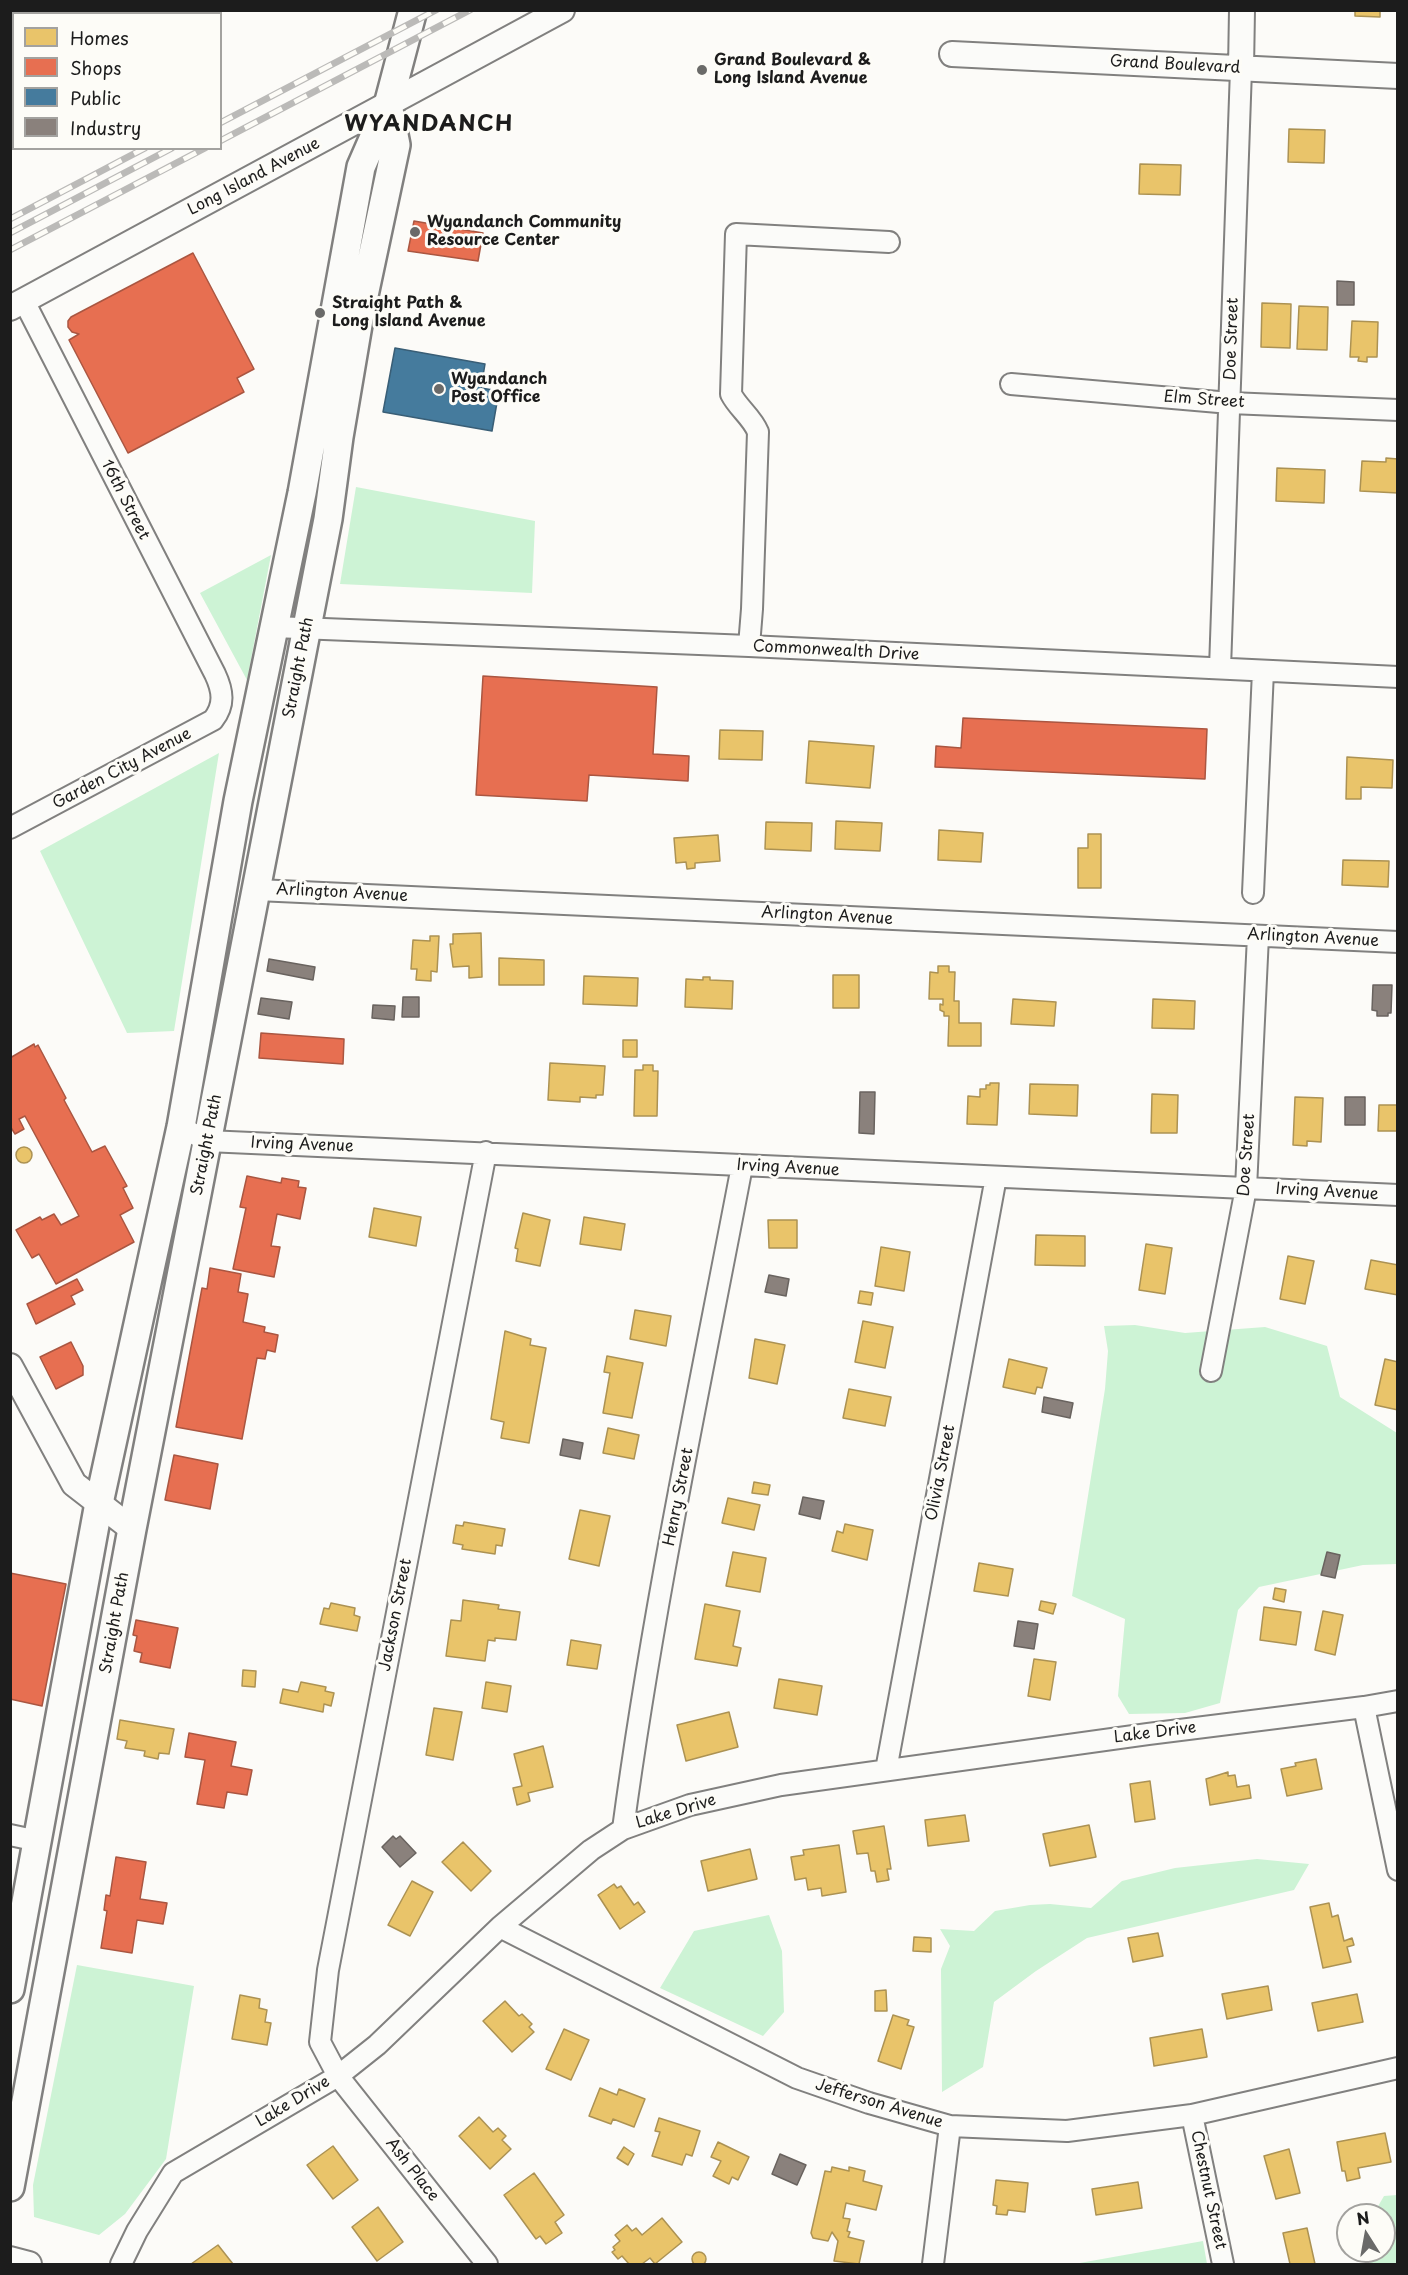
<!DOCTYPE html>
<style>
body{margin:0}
#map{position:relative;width:1408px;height:2275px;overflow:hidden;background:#fcfbf8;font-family:"Playpen Sans",sans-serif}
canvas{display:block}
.frame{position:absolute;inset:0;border:12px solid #1c1c1c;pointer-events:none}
.legend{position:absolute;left:12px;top:12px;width:210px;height:138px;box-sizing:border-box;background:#fdfcf7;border:2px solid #a3a29f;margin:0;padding:8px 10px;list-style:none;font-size:18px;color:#1c1c1c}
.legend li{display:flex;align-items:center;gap:12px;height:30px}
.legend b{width:30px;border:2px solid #a3a29f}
.north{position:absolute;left:1336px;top:2203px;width:60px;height:60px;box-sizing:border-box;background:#fdfcf7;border:2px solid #a3a29f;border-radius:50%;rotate:349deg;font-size:16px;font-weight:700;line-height:24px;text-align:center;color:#1c1c1c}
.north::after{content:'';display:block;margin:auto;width:21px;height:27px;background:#6a6a69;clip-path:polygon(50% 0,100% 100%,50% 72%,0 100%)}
</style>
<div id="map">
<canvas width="1408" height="2275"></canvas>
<div class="frame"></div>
<ul class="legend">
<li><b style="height:16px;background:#e9c46a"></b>Homes</li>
<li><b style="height:16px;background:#e76f51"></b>Shops</li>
<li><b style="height:16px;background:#457b9d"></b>Public</li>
<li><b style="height:16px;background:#8a817c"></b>Industry</li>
</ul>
<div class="north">N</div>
</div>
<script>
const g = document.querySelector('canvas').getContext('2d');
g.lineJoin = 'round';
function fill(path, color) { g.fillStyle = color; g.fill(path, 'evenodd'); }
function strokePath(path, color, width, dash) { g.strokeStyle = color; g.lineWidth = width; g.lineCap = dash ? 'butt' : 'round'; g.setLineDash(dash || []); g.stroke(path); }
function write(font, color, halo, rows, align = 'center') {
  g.font = font + ' "Playpen Sans",sans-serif'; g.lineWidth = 6; g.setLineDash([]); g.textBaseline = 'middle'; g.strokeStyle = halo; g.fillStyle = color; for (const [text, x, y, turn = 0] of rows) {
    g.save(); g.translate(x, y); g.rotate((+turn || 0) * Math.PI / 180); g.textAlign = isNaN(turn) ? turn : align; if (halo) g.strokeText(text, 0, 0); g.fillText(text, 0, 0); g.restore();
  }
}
fill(new Path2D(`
 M356,487L535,521L532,593L340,584Z
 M271,555L247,680L200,593Z
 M219,753L174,1031L127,1033L40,851Z
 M1135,1325L1185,1333L1265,1327L1327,1346L1340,1397L1397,1433V1564L1363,1565L1259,1587L1238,1610L1220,1703L1185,1713L1129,1714L1118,1696L1125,1619L1072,1596L1105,1389L1108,1351L1104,1326Z
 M1257,1859L1309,1864L1294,1890L1087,1938L1036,1971L994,2002L983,2067L942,2092L941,1969L950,1946L940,1929L974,1931L995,1911L1030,1905L1050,1904L1091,1908L1122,1881L1175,1868Z
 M769,1915L782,1951L784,2012L763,2036L660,1988L694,1931Z
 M77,1965L194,1986L166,2159L125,2214L99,2235L34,2217L33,2185Z
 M1397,2195V2264H1370V2251H1384V2215H1373L1384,2196Z
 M1203,2241L1207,2264H1074Z`), '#cdf3d5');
const homes = new Path2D(`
 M1355,10H1380V17L1355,16Z
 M1289,129L1325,130L1324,163L1288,162Z
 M1140,164L1181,165L1180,195L1139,194Z
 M1262,303L1291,304L1290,348L1261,347Z
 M1299,306L1328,307L1327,350L1297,349Z
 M1352,321L1378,322L1377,357H1367V362L1358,361L1359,357H1350Z
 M1386,458L1398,459V493L1360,491L1362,461L1386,462Z
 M1277,468L1325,470L1324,503L1276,501Z
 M720,730L763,731L762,760L719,759Z
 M809,741L874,746L870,788L806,783Z
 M1347,757L1393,760L1392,788L1361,787V799H1346Z
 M836,821L882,823L880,851L835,849Z
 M766,822L812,823L811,851L765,849Z
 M939,830L983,833L981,862L938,860Z
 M1088,834H1101V888H1078V848H1088Z
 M718,835L720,861L695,863V868L687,869L686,862L676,863L674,838Z
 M1343,860L1389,861L1388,887L1342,885Z
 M481,933L482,977L469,978V966L453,967L450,944H453V934Z
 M430,936H439L437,972L431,971V981L416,980L417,969H411L413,940L430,941Z
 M499,958L544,960V985H499Z
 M938,966H949V972H955L954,1001H959V1023H981V1046H948L949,1016H944V1012L940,1010V1004L943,1005V999H929L930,972L938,973Z
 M833,975H859V1008H833Z
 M584,976L638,978L637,1006L583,1004Z
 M703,977H710V980L733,981L732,1009L685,1007L686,979L703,980Z
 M1013,999L1056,1002L1054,1026L1011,1024Z
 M1153,999L1195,1001L1194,1029L1152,1028Z
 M623,1040H637V1057H623Z
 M550,1063L605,1066L603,1095H596V1098L580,1097V1102L548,1100Z
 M643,1065H653V1071H658L657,1116H634L635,1070H643Z
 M990,1083H999L997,1125L967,1124L968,1096L980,1097V1089H986V1085H990Z
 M1030,1084L1078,1085L1077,1116L1029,1114Z
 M1152,1094L1178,1095L1177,1133H1151Z
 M1295,1097L1323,1098L1321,1142L1307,1141V1146L1293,1145Z
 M1379,1105H1398V1131H1378Z
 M16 1155a8 8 0 1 1 16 0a8 8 0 1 1-16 0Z
 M374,1208L421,1217L416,1246L369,1237Z
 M523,1213L550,1220L540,1266L516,1261L518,1249L515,1248Z
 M584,1217L625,1224L621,1250L580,1244Z
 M768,1220H797V1248H769Z
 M1036,1235L1085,1236V1266L1035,1265Z
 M1146,1244L1172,1248L1165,1294L1139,1290Z
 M881,1247L910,1252L904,1291L875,1286Z
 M1288,1256L1314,1261L1305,1304L1280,1299Z
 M1371,1260L1398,1265V1295L1365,1289Z
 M860,1291L873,1293L871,1305L858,1303Z
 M635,1310L671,1316L666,1346L630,1339Z
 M863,1321L893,1327L885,1368L855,1362Z
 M505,1331L531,1339L530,1345L546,1348L529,1443L501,1438L504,1422L491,1419Z
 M755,1339L785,1345L777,1384L749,1378Z
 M607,1356L643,1363L632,1418L603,1413L610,1373L604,1372Z
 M1009,1359L1047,1368L1042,1388L1037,1387L1035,1394L1003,1387Z
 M1385,1359L1398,1362V1410L1375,1405Z
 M849,1389L891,1397L885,1426L843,1418Z
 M608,1428L639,1435L634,1459L603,1453Z
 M754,1482L770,1485L768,1495L752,1493Z
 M728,1498L760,1505L754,1530L722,1523Z
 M580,1510L610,1516L599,1566L569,1559Z
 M464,1522L505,1529L502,1546L496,1545L495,1554L462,1549L463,1545L453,1543L456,1525L463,1526Z
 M845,1524L873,1530L867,1560L832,1551L837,1531L843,1533Z
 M733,1552L766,1558L760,1592L726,1586Z
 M979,1563L1013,1569L1008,1596L974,1591Z
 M1275,1588L1286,1590L1284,1602L1273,1599Z
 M463,1600L499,1605L498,1609L520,1612L516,1640L495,1638V1641L488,1640L485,1661L446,1656L451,1620L461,1621Z
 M1041,1601L1056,1604L1053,1614L1039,1610Z
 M331,1603L355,1608L354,1615L360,1617L357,1631L320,1624L324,1608L329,1609Z
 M705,1604L740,1611L733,1646L741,1648L737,1666L695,1659Z
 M1264,1607L1301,1612L1296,1645L1260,1640Z
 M1323,1611L1343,1615L1335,1655L1315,1650Z
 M571,1640L601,1645L597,1669L567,1665Z
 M1034,1659L1056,1662L1050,1700L1028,1696Z
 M243,1670L256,1671L255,1687L242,1686Z
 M779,1679L822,1686L817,1715L774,1708Z
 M301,1682L326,1687L325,1691L334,1693L331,1706L324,1704L323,1712L280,1703L283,1689L298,1692Z
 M486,1682L511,1686L507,1712L482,1708Z
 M434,1708L462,1712L453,1760L426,1755Z
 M729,1712L738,1747L686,1761L677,1725Z
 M120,1720L174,1729L169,1754L159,1753L158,1759L144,1756L145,1751L125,1748L127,1741L117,1739Z
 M543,1746L553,1787L528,1793L530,1801L517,1805L513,1788L522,1786L514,1754Z
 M1316,1759L1322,1789L1287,1796L1281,1769L1296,1766L1295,1763Z
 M1228,1772V1776L1235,1775L1237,1787L1249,1785L1251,1798L1210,1805L1206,1779Z
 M1150,1781L1155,1819L1135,1822L1130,1784Z
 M965,1815L969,1841L928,1846L925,1820Z
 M1089,1825L1096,1857L1050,1866L1043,1834Z
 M884,1826L891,1869H887L889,1880L877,1882L875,1871H871L868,1853L857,1854L853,1831Z
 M463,1842L491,1871L471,1891L442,1862Z
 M839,1845L846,1892L822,1896L821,1888L808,1890L806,1878L795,1880L791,1857L804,1855L803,1850Z
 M750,1849L757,1879L708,1891L701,1861Z
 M412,1881L433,1892L410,1936L388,1925Z
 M614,1884L617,1888L621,1886L634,1905L638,1902L645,1912L620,1929L598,1895Z
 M1329,1903L1332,1917L1338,1915L1344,1941L1352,1938L1354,1945L1347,1947L1351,1962L1323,1968L1310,1907Z
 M1158,1933L1163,1956L1133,1962L1128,1938Z
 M914,1937L931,1938V1952L913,1951Z
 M1268,1986L1272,2010L1227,2019L1222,1994Z
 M886,1990L887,2011H875V1991Z
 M1357,1994L1363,2022L1318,2031L1312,2003Z
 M240,1995L260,1999L259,2008L267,2010L265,2022L271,2023L267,2045L232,2039Z
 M505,2001L519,2016L522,2014L532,2024L529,2027L534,2032L512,2052L483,2021Z
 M893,2015L909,2020L907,2025L914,2027L901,2069L878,2061Z
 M564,2029L589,2040L571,2080L546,2069Z
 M1202,2029L1207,2057L1154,2066L1150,2038Z
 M600,2088L617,2095L619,2089L645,2099L634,2127L613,2119L611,2124L589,2116Z
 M479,2117L493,2132L498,2128L506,2136L502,2140L511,2149L490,2169L459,2136Z
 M659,2118L700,2131L692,2156L686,2154L682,2165L652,2156L660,2132L655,2131Z
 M1385,2133L1391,2162L1358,2168L1360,2178L1347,2181L1345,2171H1342L1337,2142Z
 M718,2142L749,2157L738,2180L732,2177L729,2184L713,2176L721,2161L711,2157Z
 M333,2146L358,2180L333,2199L307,2165Z
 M624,2147L634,2154L628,2165L617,2158Z
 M1289,2149L1300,2193L1276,2199L1264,2156Z
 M832,2167L849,2171V2167L865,2171L863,2181L882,2186L876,2210L846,2203L843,2218L850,2219L847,2231L850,2232L848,2237L864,2241L859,2264L834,2261L838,2241L832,2232L828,2241L813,2238L811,2233L825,2171L831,2172Z
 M534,2173L564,2215L555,2222L562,2233L546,2244L540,2236L536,2239L504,2195Z
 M996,2180L1028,2183L1025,2212L1008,2210L1007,2215L996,2214L997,2206L993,2205Z
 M1138,2182L1142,2208L1096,2215L1092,2189Z
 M378,2207L403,2242L377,2261L352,2227Z
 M662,2218L682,2242L655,2264L650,2258L642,2264H629L622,2256L618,2259L612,2252L615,2250L613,2247L620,2241L615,2235L627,2225L632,2231L636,2228L642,2235Z
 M1307,2228L1315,2264H1290L1283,2233Z
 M218,2245L233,2264H191Z
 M692 2259a7 7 0 1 1 14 0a7 7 0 1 1-14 0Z`);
fill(homes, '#e9c46a');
strokePath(homes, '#ac9253', 1.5);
const shops = new Path2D(`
 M13,10H50L52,14H14Z
 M414,221L483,233L478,261L408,251Z
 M193,253L254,369L237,378L244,392L128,453L69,340L79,334L72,332L68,327V321L71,317Z
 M483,676L657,687L653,754L689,756L688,781L589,775L587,801L476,795Z
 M963,718L1207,729L1205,779L935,767L936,746L961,748Z
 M261,1033L344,1039L343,1064L259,1058Z
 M34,1044L35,1047L38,1045L66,1098L64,1100L92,1152L105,1146L127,1186L123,1188L133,1208L120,1215L134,1242L56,1284L39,1254L32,1258L16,1230L40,1217L42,1220L54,1214L61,1225L79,1216L25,1116L19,1119L24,1129L15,1134L10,1126V1058Z
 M247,1176L281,1183L282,1178L299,1181L298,1187L306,1188L300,1219L277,1214L271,1246L280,1247L274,1277L233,1269L246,1208L240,1207Z
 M210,1268L241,1274L238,1292L248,1294L243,1322L265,1327L264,1332L278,1335L275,1352L267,1350L265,1359L257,1358L242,1439L176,1427L202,1288L207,1289Z
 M77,1279L83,1290L71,1296L75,1304L36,1324L27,1304Z
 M71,1342L83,1366V1375L56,1389L40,1357Z
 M174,1455L218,1464L210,1509L165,1500Z
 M10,1573L66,1584L42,1706L10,1699Z
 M136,1620L178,1628L170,1668L140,1662L142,1653L134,1651L137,1636L133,1635Z
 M189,1733L236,1742L231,1766L252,1770L247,1795L227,1792L224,1808L197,1804L205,1760L185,1757Z
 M116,1857L146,1862L140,1899L167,1903L163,1924L137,1920L132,1953L101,1948L107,1911L104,1910L106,1895L110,1896Z`);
fill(shops, '#e76f51');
strokePath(shops, '#aa5641', 1.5);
const public = new Path2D(`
 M395,348L485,364L481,388L499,391L492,431L383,412Z`);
fill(public, '#457b9d');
strokePath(public, '#395e76', 1.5);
const industry = new Path2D(`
 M1337,281L1354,282V305H1337Z
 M269,959L315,967L313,980L267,971Z
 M1373,985H1392L1391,1013H1388V1016H1377V1011L1372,1010Z
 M403,997H419V1017H402Z
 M261,998L292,1002L289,1019L258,1014Z
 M373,1005L395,1006L394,1020L372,1018Z
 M860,1092H875L874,1134L859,1133Z
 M1345,1097H1365V1125H1345Z
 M769,1275L789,1279L786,1296L765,1292Z
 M1044,1397L1073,1403L1070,1418L1042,1412Z
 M563,1439L583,1443L580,1459L560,1455Z
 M803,1497L824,1501L820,1519L799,1514Z
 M1327,1552L1340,1555L1335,1578L1321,1575Z
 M1018,1621L1038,1624L1034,1649L1014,1646Z
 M393,1836L396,1839L400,1836L416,1853L400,1867L382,1847Z
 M780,2154L806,2165L797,2185L772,2174Z`);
fill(industry, '#8a817c');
strokePath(industry, '#69635f', 1.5);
const minor = new Path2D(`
 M154,10L156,14
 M203,14L209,10
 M10,115L14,113
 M1011,384L1230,403L1398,410
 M274,627L749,646L1398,677
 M749,646L752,609L758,432C752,417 738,408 731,394L736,234L889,242
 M1220,668L1241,69
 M10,828L213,720C225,705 223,691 215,674L24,301
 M257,890L1398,942
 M1253,893L1263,671
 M181,1127L207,1141C604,1157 1001,1178 1398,1195
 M486,1152L328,1970L320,2042L338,2076L487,2264
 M1211,1371L1246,1188L1258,936
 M1364,1707L1398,1870
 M886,1770L996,1177
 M623,1829C653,1606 700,1386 742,1166
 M10,1835L38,1841
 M500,1927L797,2078L869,2103L950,2126L1067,2131L1192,2115L1398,2068
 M1192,2115L1223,2264
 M121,2264L137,2231L173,2173L338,2076L377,2045L500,1927L591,1850L623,1829L690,1805L781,1785L1148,1734L1364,1707L1398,1701
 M933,2264L950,2126`);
const tertiary = new Path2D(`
 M952,54L1398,76
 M1241,69L1242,10
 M10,308L562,10
 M10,1366L74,1484L132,1529
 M10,2259L29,2264`);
const secondary = new Path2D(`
 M10,1989L99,1503L181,1127L238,801L302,493L361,167L388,105L413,10
 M10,2187L132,1529L328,519L339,437L359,319L396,145L388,105`);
strokePath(minor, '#81807f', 24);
strokePath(tertiary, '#81807f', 28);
strokePath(secondary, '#81807f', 32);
strokePath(minor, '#fbfbf9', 20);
strokePath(tertiary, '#fbfbf9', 24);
strokePath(secondary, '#fbfbf9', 27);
const rail = new Path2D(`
 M220,123L436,10
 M220,141L470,10
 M10,219L145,148
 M10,233L172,148
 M10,250L205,148`);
strokePath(rail, '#bbbab8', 7);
strokePath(rail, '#fdfcf7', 4.5, [14]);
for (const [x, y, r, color] of [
 [702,70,6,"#6a6a69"],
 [415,232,6,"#6a6a69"],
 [320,313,6,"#6a6a69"],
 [439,389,6,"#6a6a69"]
]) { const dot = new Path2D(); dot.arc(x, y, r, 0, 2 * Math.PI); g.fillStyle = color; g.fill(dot); strokePath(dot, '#fdfcf7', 2); }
write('bold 16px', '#1c1c1c', '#fdfcf7', [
 ["Grand Boulevard &",714,61],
 ["Long Island Avenue",714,79],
 ["Wyandanch Community",427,223],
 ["Resource Center",427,241],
 ["Straight Path &",332,304],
 ["Long Island Avenue",332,322],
 ["Wyandanch",451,380],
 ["Post Office",451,398]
], 'left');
write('16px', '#1c1c1c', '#fdfcf7', [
 ["Grand Boulevard",1175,65,3],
 ["Long Island Avenue",254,177,-28],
 ["Doe Street",1232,339,-88],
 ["Elm Street",1204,400,4],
 ["16th Street",125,500,63],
 ["Commonwealth Drive",836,651,3],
 ["Straight Path",299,668,-79],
 ["Garden City Avenue",122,769,-28],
 ["Arlington Avenue",342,893,3],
 ["Arlington Avenue",827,916,3],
 ["Arlington Avenue",1313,938,3],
 ["Straight Path",207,1145,-79],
 ["Irving Avenue",302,1145,2],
 ["Doe Street",1247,1155,-86],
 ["Irving Avenue",788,1168,3],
 ["Irving Avenue",1327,1192,3],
 ["Olivia Street",941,1473,-79],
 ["Henry Street",679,1497,-79],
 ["Jackson Street",396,1615,-79],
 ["Straight Path",115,1623,-80],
 ["Lake Drive",1155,1733,-7],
 ["Lake Drive",676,1812,-17],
 ["Lake Drive",293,2102,-31],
 ["Jefferson Avenue",879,2104,17],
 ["Ash Place",412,2170,52],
 ["Chestnut Street",1208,2190,78]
]);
g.letterSpacing = '1.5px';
write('bold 22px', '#1c1c1c', '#fdfcf7', [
 ["WYANDANCH",429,125]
]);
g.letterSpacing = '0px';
</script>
